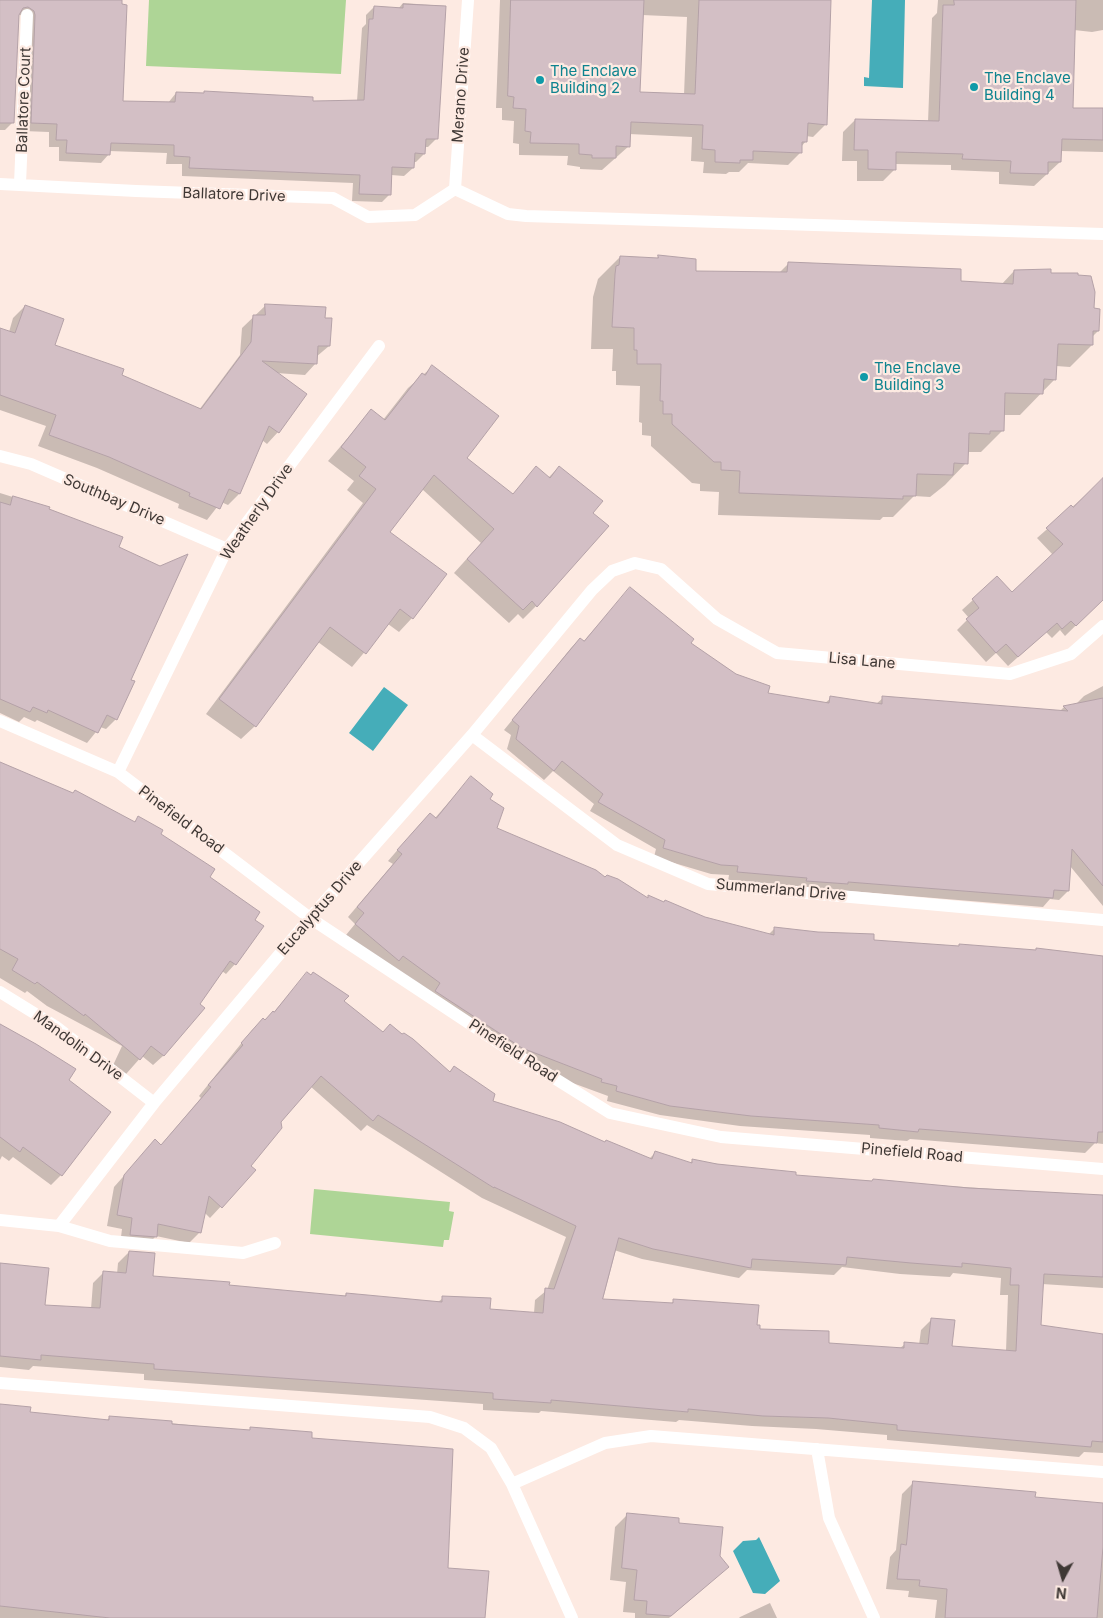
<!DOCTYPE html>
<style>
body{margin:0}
#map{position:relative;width:1103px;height:1618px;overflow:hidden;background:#fdeae2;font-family:Inter,sans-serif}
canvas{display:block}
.north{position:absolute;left:1038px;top:1553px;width:50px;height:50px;-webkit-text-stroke:4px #fdeae2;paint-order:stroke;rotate:186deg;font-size:14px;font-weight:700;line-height:20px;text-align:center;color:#3f3835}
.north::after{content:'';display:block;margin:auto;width:18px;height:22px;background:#3f3835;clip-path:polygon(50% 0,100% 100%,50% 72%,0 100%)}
</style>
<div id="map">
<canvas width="1103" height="1618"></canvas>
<div class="north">N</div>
</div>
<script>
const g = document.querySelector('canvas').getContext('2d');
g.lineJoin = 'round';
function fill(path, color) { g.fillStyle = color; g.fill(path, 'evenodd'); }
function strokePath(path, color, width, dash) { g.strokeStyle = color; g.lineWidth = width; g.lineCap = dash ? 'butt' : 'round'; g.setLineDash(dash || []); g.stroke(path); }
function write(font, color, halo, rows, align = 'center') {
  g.font = font + ' Inter,sans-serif'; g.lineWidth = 4.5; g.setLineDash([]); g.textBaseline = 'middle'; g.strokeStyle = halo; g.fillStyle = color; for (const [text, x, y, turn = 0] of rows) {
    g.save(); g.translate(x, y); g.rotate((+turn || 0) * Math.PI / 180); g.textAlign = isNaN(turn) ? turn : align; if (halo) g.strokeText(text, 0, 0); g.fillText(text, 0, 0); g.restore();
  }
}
fill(new Path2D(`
 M149,0H346L341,74L146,66Z
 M314,1189L450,1202L449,1211L454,1212L449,1240H444L443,1247L310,1234Z`), '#aed596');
fill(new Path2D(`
 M872,0H905L903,88L864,86V77L869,78Z
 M384,687L408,705L373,751L349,733Z
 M759,1537L780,1581L765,1594L753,1593L733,1551L743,1541L756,1540Z`), '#45adb9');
fill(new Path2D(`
 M0,0H121L122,102L168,103L176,93L312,102L357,101L362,28L366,24V15L374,7L398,9L403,3L445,6L436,139L428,147H424V154L416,162H413V168L404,176L391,175L390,194L382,202L352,201L353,183L182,176V164H166L167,153L109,151V154L101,163L59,161V147H49V132L23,131L26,19L19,14L13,122L5,130H0Z
 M500,0H826L825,125L813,137L806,136V141L801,147L800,153L788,165L748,163L739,172H729L726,174L703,173L704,162L691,161L692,137L629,134V146L602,170L580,169V167L567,165L568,156L519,155V144L513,143L514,121L502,120V108H496ZM642,15L687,17L684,95L639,93Z
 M938,0H1103V30L1092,32L1074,30L1072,109H1103V152L1060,151V162L1034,186L999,184V172L951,170V165L895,164V169L883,181H857V161H842L843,132L855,120L928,122L932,18L937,13Z
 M659,256L694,272L779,273L788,264L1001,285L1014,271L1050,274L1093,309L1098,331L1092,337V345L1070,367L1056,366L1055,379L1020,415H1003L1002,431L981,452H969L967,455L966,463L945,485L930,497L914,496L893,517H883L880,520L718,515L719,492L700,491V484L692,483L651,446V436L642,435V423L639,422L640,386L616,385V371H612L613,349H591L593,297L598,279L620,257L656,259Z
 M266,305L324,319L329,346L316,357V363L305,375L276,373L278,432L267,444L262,440L239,494L228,505L221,502L207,520L178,508L179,504L97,468L38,446L46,426L0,410V329L9,332L13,318L25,306L54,345L199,410L240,355L242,328Z
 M432,367L465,458L512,495L536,468L548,478L559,467L592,513L536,606L523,619L518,614L509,623L454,573L481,543L422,489L388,533L412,618L399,632L388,624L352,667L318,642L255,726L241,739L206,714L363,503L347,490L354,481L328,461L371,411L383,420L408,388Z
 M1103,480V599L1065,636L1060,630L1052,638L1046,632L1008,666L996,653L986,662L957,630L969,618L962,610L997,578L1012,594L1053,555L1037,538Z
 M0,493L48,508V510L117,548L129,680L116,719L106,729L100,727L87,743L37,720L35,722L24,717L19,722L0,713Z
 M630,589L689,643L766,694L825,703L831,698L876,704L883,698L1059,712L1064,707L1075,705L1084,696L1103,686V906L1070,866L1068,891L1059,900L1050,899L1043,907L728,881L729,875L711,874L654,857L656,849L590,811L594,804L553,771L544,780L507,749L511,735L504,730L571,648L580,639L583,642Z
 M0,764L133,823L138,818L208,878L235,964L226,974L222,971L198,1004L203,1008L163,1056L153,1065L142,1056L119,1082L109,1074L122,1046L47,1006L27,991L25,993L0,978Z
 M471,777L489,800L496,828L647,899L649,897L705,918L768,935L775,928L873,941L1103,956V1144L1095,1143L1085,1153L910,1139L907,1141L870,1138V1135L740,1126L660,1115L607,1101L608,1096L529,1067L346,935L355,924L348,917L393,864L388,861L420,824L435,818Z
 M308,973L382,1034L449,1072L454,1068L492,1102L649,1159L655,1153L689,1164L693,1160L794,1176L1103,1196V1288L1042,1284L1040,1326L1103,1336V1453L1084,1452L1079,1457L887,1440V1435L816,1429L752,1426L679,1420L676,1422L541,1411L539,1413L483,1410V1404L144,1380V1374L33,1366L29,1370L0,1367V1264L44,1306L91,1309L93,1283L104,1272L117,1274L118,1263L129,1252L152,1277L343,1298L346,1294L438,1302L443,1298L489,1311L534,1313L535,1300L547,1290L566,1237L482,1198L367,1125L361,1131L310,1086L280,1122L249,1166L254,1171L210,1218L204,1212L200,1232L189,1243L156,1236L145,1247L120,1245L122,1229L107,1226L114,1187L145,1152L161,1145L201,1098L199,1096L252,1030L273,1013ZM614,1250L642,1259L739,1278L747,1270L834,1275L842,1267L900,1274L950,1277L953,1273L1001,1278L1000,1295H1008L1006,1351L951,1347L932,1319L921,1330L919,1345L905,1344L899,1349L827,1344L759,1330L756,1326L674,1301L670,1304L601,1300Z
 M0,1026L67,1080L61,1175L51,1185L13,1157L9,1161L2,1156L0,1160Z
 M0,1406L29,1414L106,1421L110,1417L248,1431L251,1429L310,1439L447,1569L483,1618H0Z
 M913,1483L1034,1499L1103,1504V1618H935L937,1600L908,1597L909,1591L886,1589L890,1557L896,1550L902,1494Z
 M627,1515L677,1524L728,1567L669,1618H635V1613L623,1612L626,1582L610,1580L615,1527Z
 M770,1603L777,1618H739L740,1617Z`), '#0003');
const building = new Path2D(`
 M0,0H122V4L127,5L123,101L175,102L176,92L204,93V91L313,97V101L364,100L369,19H373L374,6L403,8V4L446,6L438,139H426L425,154L415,153L414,168L392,167L391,195L359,194L360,175L189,168L190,157L174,156V145L111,143L110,155L66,153L67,140H56L57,124L31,123L35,15L34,11L28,7L23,8L19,15L14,123H0Z
 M511,0H644L640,92L695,94L699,0H831L827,125L808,123L807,142H802V153L753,151V160H740V163L715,162V150L702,149L703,125L631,122L630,147L616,146V158H592V155L579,154V144L530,143L531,132L525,131L526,109L513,108L514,97L508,96Z
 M954,0H1076L1073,108H1103V140L1062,139L1061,162H1048V174L1010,173L1011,161L962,159L963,154L896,152V170L868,169V150H854L855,119L939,121L943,5H954Z
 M658,255L696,259V271L787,272L788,262L961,269V281L1013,284L1014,270L1051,269V273H1078V275L1091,276L1095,292L1094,308L1100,309L1099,331H1093V345L1058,344L1056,380L1044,379L1043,394L1005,393L1004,431H990V434L969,433L968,464L954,463L953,475L917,474L916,496H903V499L739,493L740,471L721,470V462H714L672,424V414H663V401H660L661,364H637V350H634V328L612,327L615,274L616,266L619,265L620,256L658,258Z
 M265,304L326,307L325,318H332L330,346H318L317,364L262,361L307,394L279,433L269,426L240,494L229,489L220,509L189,496L190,493L109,457L49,435L56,415L0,395V328L15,333L25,305L64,319L55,345L124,369L122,375L201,409L251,342L253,315H265Z
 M432,365L499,416L467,458L513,494L536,466L550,478L559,466L603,501L593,513L609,526L537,607L532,601L523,610L467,559L494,529L434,475L390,532L447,574L413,619L400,609L366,654L330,627L256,727L219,699L376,489L359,476L366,467L341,447L371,409L385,420L422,373L425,375Z
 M1103,478V600L1076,626L1071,621L1062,629L1057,623L1018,657L1006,644L996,653L966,619L979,608L972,599L997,576L1012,592L1063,544L1046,528L1071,505L1073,507Z
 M13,496L50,507L49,509L123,537L119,547L160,566L188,554L131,680L135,681L117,720L107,715L98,733L48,710L47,713L33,707L30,712L0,699V502L10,505Z
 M630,587L694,639L691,643L736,674L770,686L768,693L829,703L830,696L882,704V696L1068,711L1063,706L1103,698V886L1072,849L1069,891L1054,890L1053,898L848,882V884L806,881L807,878L737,872L738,866L721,865L663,848L665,840L598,802L603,794L562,761L554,771L516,739L519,726L512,720L580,638L584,641Z
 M0,762L73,793L75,790L135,822L138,816L163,830L161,834L215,869L210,877L260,912L255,920L264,926L236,965L230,961L200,1004L205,1008L164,1056L151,1046L140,1060L85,1014L84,1016L37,982L35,984L12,970L18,959L0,949Z
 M471,776L493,794L490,799L504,808L497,828L596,870L605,877L607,875L618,879L648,898V895L664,902L665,900L705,917L774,935V927L818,932L874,934V940L959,946V944L1036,950V948L1103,956V1132H1098L1097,1143L919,1129L918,1132L879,1128V1125L751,1116L670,1106L616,1091L617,1086L601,1082L602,1079L522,1048L435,991L440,983L403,956L399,961L355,924L364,913L357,907L402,854L397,850L430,813L436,818Z
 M307,972L311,975L313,972L349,996L344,1001L383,1032L390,1024L402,1034L404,1033L413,1039L450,1072L454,1066L495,1094L493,1101L560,1122L605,1142L606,1140L652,1159L655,1151L692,1163V1159L717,1164L796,1172V1175L872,1181L873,1179L969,1188L1103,1195V1277L1044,1274L1041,1325L1103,1334V1442L1092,1441L1091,1447L897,1430V1425L828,1418L763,1416L688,1409V1412L551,1400V1403L493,1399V1393L154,1369V1364L41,1355V1360L0,1356V1263L49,1268L45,1305L100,1308L103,1271L126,1273L129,1251L155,1253L153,1276L230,1282L229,1285L346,1296V1293L442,1302V1296L491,1298L490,1309L543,1313L545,1288L554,1289L576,1226L494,1187V1188L378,1115L373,1121L321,1076L281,1122L282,1128L251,1166L256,1170L222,1208L209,1196L201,1233L158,1224L157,1237L130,1235L132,1218L117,1215L124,1175L155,1139L161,1145L211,1087L208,1085L243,1045L241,1043L263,1018L265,1020L273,1011L274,1012ZM619,1238L653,1249L751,1268L752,1259L846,1265L847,1257L911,1263L962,1267V1263L1011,1268L1010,1285H1019L1016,1351L952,1346L955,1320L931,1318L928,1344L904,1342V1348L829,1343V1331L760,1329V1325H757L759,1305L673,1299V1303L603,1299Z
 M0,1024L36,1044L76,1069L69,1080L111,1112L62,1176L23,1147L20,1152L0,1137Z
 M0,1404L31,1407L30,1412L109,1420V1416L172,1421V1424L250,1430V1427L312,1432V1438L453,1449L448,1568L489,1571L485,1618H110L0,1606Z
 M913,1481L1036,1492L1035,1497L1103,1503V1547L1097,1618H945L947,1589L919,1586L920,1580L897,1579L901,1544L906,1545Z
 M627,1513L679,1518V1523L723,1527L720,1556L729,1567L671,1616L646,1614L647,1601L634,1600L637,1570L622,1568Z`);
fill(building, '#d3bfc5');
strokePath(building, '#b4a1a7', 1);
strokePath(new Path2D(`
 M0,184L136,191L333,198L368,217L415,215L455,189
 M20,184L27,15
 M455,189L508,214L526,216L1103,234
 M455,189L468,0
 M0,456L31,464L227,549
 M0,721L118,772L310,918L511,1051L610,1113L721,1137L1103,1169
 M472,735L617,845L708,884L1103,920
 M118,772L227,549L379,346
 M0,992L55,1026L154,1103
 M0,1220L59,1226L154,1103L310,918L472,735L592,590L612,571L635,563L661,569L717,619L777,653L1010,674L1071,654L1103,626
 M59,1226L110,1241L243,1253L275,1243
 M0,1383L430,1417L464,1428L491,1448L512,1484L605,1443L651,1436L1103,1472
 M817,1449L829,1518L874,1618
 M512,1484L572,1618`), '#fff', 12);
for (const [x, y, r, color] of [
 [540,80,5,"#0f9aa8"],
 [974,87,5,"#0f9aa8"],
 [864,377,5,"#0f9aa8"]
]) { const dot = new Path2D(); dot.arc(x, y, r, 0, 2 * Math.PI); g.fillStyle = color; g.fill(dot); strokePath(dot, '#fdeae2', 2); }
write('15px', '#0d838f', '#fdeae2', [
 ["The Enclave",550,71],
 ["Building 2",550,88],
 ["The Enclave",984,78],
 ["Building 4",984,95],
 ["The Enclave",874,368],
 ["Building 3",874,385]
], 'left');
write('15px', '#3f3835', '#fdeae2', [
 ["Merano Drive",461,95,-86],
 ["Ballatore Court",24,100,-88],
 ["Ballatore Drive",234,195,2],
 ["Southbay Drive",114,500,23],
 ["Weatherly Drive",257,512,-55],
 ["Lisa Lane",862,661,5],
 ["Pinefield Road",181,820,37],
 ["Summerland Drive",781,890,5],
 ["Eucalyptus Drive",320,908,-49],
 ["Mandolin Drive",78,1046,36],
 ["Pinefield Road",513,1051,33],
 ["Pinefield Road",912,1153,5]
]);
</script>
